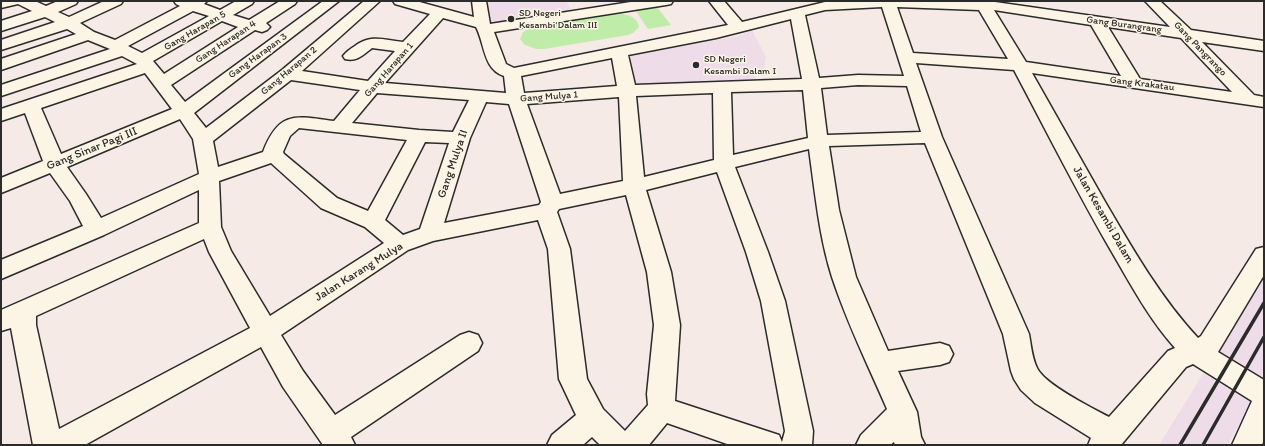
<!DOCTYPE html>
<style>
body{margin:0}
#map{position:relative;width:1265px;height:446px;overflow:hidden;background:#f6eae6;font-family:Itim,sans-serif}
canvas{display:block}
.frame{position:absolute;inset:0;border:2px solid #2b2b2b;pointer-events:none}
</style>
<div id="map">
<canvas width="1265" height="446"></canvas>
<div class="frame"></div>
</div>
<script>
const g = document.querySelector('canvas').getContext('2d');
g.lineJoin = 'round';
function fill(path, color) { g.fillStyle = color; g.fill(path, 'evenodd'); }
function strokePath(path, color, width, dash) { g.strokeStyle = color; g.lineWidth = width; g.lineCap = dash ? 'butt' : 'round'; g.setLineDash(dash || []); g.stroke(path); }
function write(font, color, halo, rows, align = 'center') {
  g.font = font + ' Itim,sans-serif'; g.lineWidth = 3; g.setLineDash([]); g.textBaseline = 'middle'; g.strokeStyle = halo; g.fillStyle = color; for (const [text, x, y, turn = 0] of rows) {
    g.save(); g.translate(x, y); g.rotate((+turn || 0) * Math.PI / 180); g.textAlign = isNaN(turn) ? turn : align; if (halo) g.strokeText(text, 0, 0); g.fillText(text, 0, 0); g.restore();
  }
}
fill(new Path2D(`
 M484,1H566L573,13L492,25Z
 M752,30L766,57L763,72H754L758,85L632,90L626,56L739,36Z
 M1264,275V370L1251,402L1228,445H1159Z`), '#eedde8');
fill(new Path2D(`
 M657,7L671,25L648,29L635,10Z
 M607,14C617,13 637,13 639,27L633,33L628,35L544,49H536L525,45L520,39L523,32L533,26Z`), '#bfeca9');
const minor = new Path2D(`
 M1,1H35L46,6L58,1H78L76,4L58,12L69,17L104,1H123L121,4L80,23L94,32L115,40L180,6L176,4L174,1H207L204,4L220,10L236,1H254L252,4L233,15L249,20L280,1H297L295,4L266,23L270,27L267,30L262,32L255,30L171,85L185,102L323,1H339L194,113L206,128L282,70L364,1H380L302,71L368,81L395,51L372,48C363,55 357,62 345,59L343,56C346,52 350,49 355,46C371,34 384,40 403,42L430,14L395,4L393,1H416L474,17L472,1H486L490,24L637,1H673L671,4L666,5L494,32L506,64L514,68L728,25L709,1H724L742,22L825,2L988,1L1170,27L1145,1H1160L1191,30L1264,41V51L1202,42L1254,95L1264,97V107L1032,73C1056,115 1080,158 1104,200C1132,248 1160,297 1198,338L1201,336L1256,249L1264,247V275L1218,352L1264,380V439L1262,445H1232L1252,401L1193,364L1186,367L1121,445H1088L1091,438L1035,403L1021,390L1014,379L1011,371L1003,334L925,143L829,146L839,210L856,277L888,351L940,343L949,346L953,354L949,362L940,365L898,371L917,412L921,437L925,445H895L894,442L890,445H856L861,435L887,409C868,365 847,323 832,277C819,236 815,192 809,149L735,167L768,252L785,301L813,431L812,445H730L667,423L649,445H600L592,437L583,445H547L552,435L576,415L559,379L548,249L538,220L433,241L408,250L281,335L303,371L335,415L460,335L469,332L478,335L482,343L478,351L351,437L355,445H323L283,387L261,347L85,445H33L11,328L1,331V310L199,223V190L104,235L1,279V260L83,226L70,201L50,173L1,193V178L43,161L25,113L1,121V109L137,64L122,56L1,96V85L110,49L88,40L1,70V59L76,34L67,29L1,50V40L55,22L45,17L1,31V21L32,11L18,4L1,8ZM882,7L904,76L858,75L819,78L805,15L825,10ZM897,7L979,10L1008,59L913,53ZM994,10L1091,25L1121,76L1026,62ZM193,11L209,16L142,53L128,46ZM443,18L476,27C485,44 483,69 504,76L506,93L385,83ZM791,19L802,79L635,85L628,55L716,38ZM222,21L238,27L164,74L153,61ZM1108,27L1181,38L1232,92L1140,79ZM612,58L617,86L524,93L521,76ZM916,63L1014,70C1047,132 1078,194 1113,254C1132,287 1150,320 1175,348L1168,351L1109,417C1092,408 1044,384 1037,368C1032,358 1031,345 1029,334L942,137ZM145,73L172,109L61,154L41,108ZM291,80L360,90L334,121C296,116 279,110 263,152L218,167L213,141ZM858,85L907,86L921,132L827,135L821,88ZM803,90L808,138L733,155L731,92ZM377,93L469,100L453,132L419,130L352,123ZM713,93L714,160L644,177L636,96ZM619,97L623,181L560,194L527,104ZM486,102L509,104L541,202L539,205L444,223L470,138ZM180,119L193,139L199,174L101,218L86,194L67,167ZM299,128L407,140L368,211L337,198L284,154L283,152L290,136ZM425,142L449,143L420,229L403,235L385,220ZM271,163L321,208L365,227L384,243L270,316L231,251L221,227L219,181ZM717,172L746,252L761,301L785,431L782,442L779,435L675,401L680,325L671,272L646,190ZM626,195L647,272L654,325L647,394L648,405L625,431L603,409L587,379L570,249L557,212L559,209ZM204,239L209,252L250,328L59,429L36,325V316Z`);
strokePath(minor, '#2b2b2b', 3);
fill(minor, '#fcf5e5');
strokePath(new Path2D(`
 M1180,445L1264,303
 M1203,445L1264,337`), '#2b2b2b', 3.5);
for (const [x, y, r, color] of [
 [511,19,4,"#2b2b2b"],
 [696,65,4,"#2b2b2b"]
]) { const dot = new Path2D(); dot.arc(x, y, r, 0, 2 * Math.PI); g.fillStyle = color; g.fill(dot); strokePath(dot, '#fcf5e5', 1.5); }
write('10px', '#2b2b2b', '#fcf5e5', [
 ["SD Negeri",519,13],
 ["Kesambi Dalam III",519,25],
 ["SD Negeri",704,59],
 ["Kesambi Dalam I",704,71]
], 'left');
write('10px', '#2b2b2b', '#fcf5e5', [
 ["Gang Burangrang",1124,25,8],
 ["Gang Harapan 5",195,31,-30],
 ["Gang Harapan 4",226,42,-33],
 ["Gang Pangrango",1200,49,46],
 ["Gang Harapan 3",258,56,-36],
 ["Gang Harapan 1",389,70,-49],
 ["Gang Harapan 2",289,71,-40],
 ["Gang Krakatau",1142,84,7],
 ["Gang Mulya 1",549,97,-4]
]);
write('12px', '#2b2b2b', '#fcf5e5', [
 ["Gang Sinar Pagi III",92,149,-22],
 ["Gang Mulya II",453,164,-71],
 ["Jalan Kesambi Dalam",1103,215,60],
 ["Jalan Karang Mulya",359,272,-32]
]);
</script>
